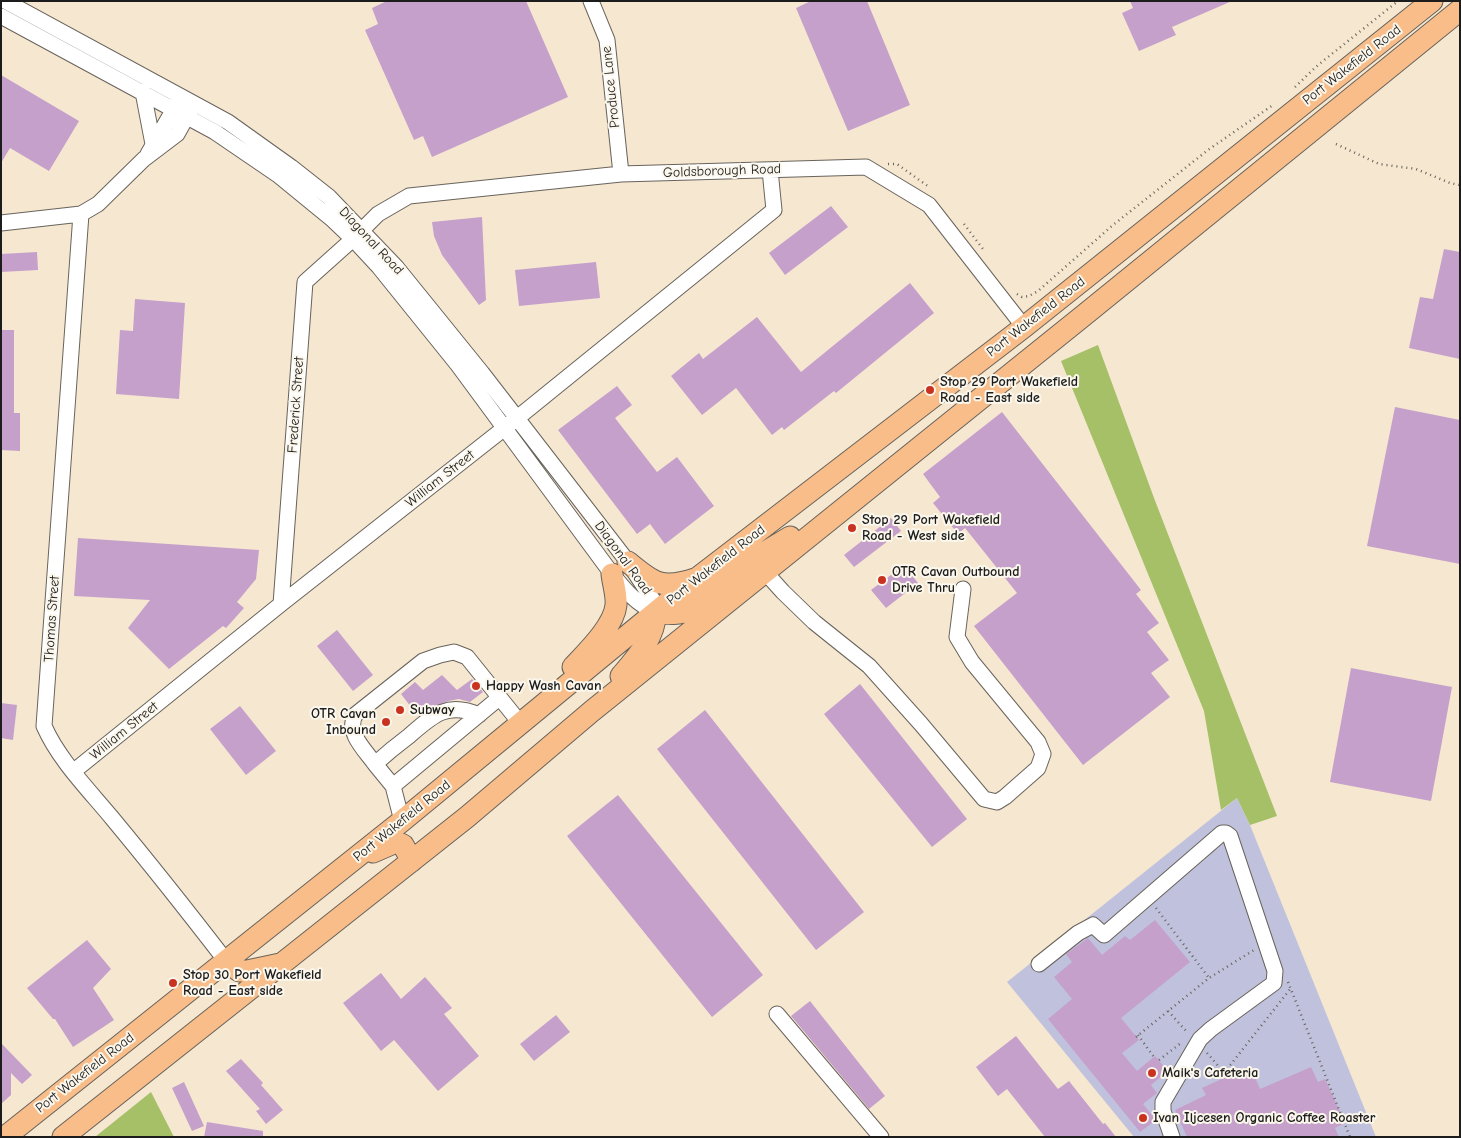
<!DOCTYPE html>
<style>
body{margin:0}
#map{position:relative;width:1461px;height:1138px;overflow:hidden;background:#f6e7d1;font-family:"Comic Neue",sans-serif}
canvas{display:block}
.frame{position:absolute;inset:0;border:2px solid #1c1c1c;pointer-events:none}
</style>
<div id="map">
<canvas width="1461" height="1138"></canvas>
<div class="frame"></div>
</div>
<script>
const g = document.querySelector('canvas').getContext('2d');
g.lineJoin = 'round';
function fill(path, color) { g.fillStyle = color; g.fill(path, 'evenodd'); }
function strokePath(path, color, width, dash) { g.strokeStyle = color; g.lineWidth = width; g.lineCap = dash ? 'butt' : 'round'; g.setLineDash(dash || []); g.stroke(path); }
function write(font, color, halo, rows, align = 'center') {
  g.font = font + ' "Comic Neue",sans-serif'; g.lineWidth = 4; g.setLineDash([]); g.textBaseline = 'middle'; g.strokeStyle = halo; g.fillStyle = color; for (const [text, x, y, turn = 0] of rows) {
    g.save(); g.translate(x, y); g.rotate((+turn || 0) * Math.PI / 180); g.textAlign = isNaN(turn) ? turn : align; if (halo) g.strokeText(text, 0, 0); g.fillText(text, 0, 0); g.restore();
  }
}
fill(new Path2D(`
 M1237,798L1250,825L1376,1137H1134L1007,982Z`), '#c0c2dd');
fill(new Path2D(`
 M1098,345L1154,498L1277,816L1250,825L1237,798L1221,810L1204,711L1061,361Z
 M151,1092L174,1137H95Z`), '#a5c067');
fill(new Path2D(`
 M387,1H526L568,97L432,157L423,136L414,140L365,30L378,24L372,8Z
 M811,1H867L910,105L848,131L796,8Z
 M1130,1H1232L1172,27L1176,35L1139,51L1122,13L1133,8Z
 M1,75L79,121L49,171L10,148L1,163Z
 M831,206L848,227L785,275L769,253Z
 M482,217L486,300L479,305L442,255L434,236L432,222Z
 M1444,249L1460,252V359L1409,348L1420,297L1433,299Z
 M37,252L38,270L1,272V254Z
 M596,262L600,298L519,306L515,270Z
 M910,283L934,313L836,393L834,391L784,430L782,427L772,435L736,388L702,415L671,376L699,353L703,359L757,317L801,372Z
 M135,299L185,303L179,399L116,394L120,330L133,331Z
 M1,330H14V413H20V451L1,450Z
 M617,386L632,405L615,418L657,472L677,457L714,506L665,544L650,524L637,534L558,430Z
 M1395,407L1460,420V564L1367,546Z
 M1002,412L1141,590L1136,594L1159,623L1147,632L1169,660L1151,673L1170,697L1083,765L974,626L1017,593L965,528L958,534L933,503L940,497L923,474Z
 M891,518L901,531L854,567L844,555Z
 M78,538L259,550L256,579L237,602L244,608L226,628L223,626L169,669L128,628L150,600L74,596Z
 M904,565L918,583L886,608L871,590Z
 M337,630L373,675L353,691L317,646Z
 M1351,668L1452,687L1431,801L1330,782Z
 M442,675L457,690L472,679L483,692L470,702L459,699L448,701L427,710L411,707L401,694L415,682L423,690Z
 M860,684L967,819L932,847L824,714Z
 M1,703L17,705L13,740L1,738Z
 M240,706L276,751L246,775L210,729Z
 M705,710L864,912L816,950L657,749Z
 M618,795L763,975L712,1017L567,836Z
 M1155,920L1190,962L1121,1018L1139,1040L1122,1053L1137,1071L1155,1056L1168,1071L1151,1085L1157,1093L1143,1104L1156,1120L1140,1132L1048,1019L1072,999L1054,977L1072,962L1066,954L1088,938L1102,955L1125,936L1130,940Z
 M87,940L111,969L93,988L114,1020L73,1047L55,1019H53L27,988Z
 M381,973L401,999L425,977L452,1008L444,1014L479,1056L438,1091L394,1040L381,1051L343,1003Z
 M810,1001L885,1096L869,1109L791,1016Z
 M556,1015L570,1032L534,1061L520,1044Z
 M1016,1036L1058,1089L1069,1081L1103,1124L1105,1123L1116,1137H1045L1007,1089L998,1096L976,1067Z
 M1,1043L32,1075L22,1084L11,1073V1095L1,1104Z
 M241,1059L263,1083L261,1085L283,1110L266,1124L256,1111L260,1109L226,1071Z
 M1250,1066L1260,1089L1311,1067L1318,1082L1325,1079L1345,1123L1335,1128L1339,1137H1187L1175,1110L1206,1095L1202,1088Z
 M184,1082L204,1126L192,1131L172,1088Z
 M207,1122L263,1131V1137H204Z`), '#c5a0cb');
const minor = new Path2D(`
 M5,1L228,122L291,167L329,197L397,268L482,373L628,562L653,600L656,612
 M591,1L607,40L621,174
 M1,16L215,132L278,175L333,220L353,239L379,267L458,365L612,574C624,589 637,605 656,612
 M143,92L153,144
 M148,154L178,102
 M81,214L44,726C59,760 88,789 112,818C151,865 189,913 226,961
 M1,223L81,214L98,204L144,159L177,134L191,109
 M765,572L783,592L814,622L869,666L921,724L984,799L997,802L1005,797L1038,768L1043,754L1038,742L972,662L957,637L963,589
 M281,604L305,282L353,239L378,214L409,196L621,174L866,167L929,205L1024,327
 M375,764C365,750 346,733 355,715L423,661L440,655L454,652L467,657L521,724
 M74,771L281,604L516,419L774,210L770,170
 M393,786L499,698
 M402,821L393,786L375,764C386,754 397,745 409,736C432,716 447,701 479,715
 M1039,964L1078,933L1093,925L1104,935L1222,833H1226L1230,836L1275,971L1274,983L1211,1029L1200,1039L1163,1102V1111L1172,1137
 M777,1014L881,1137`);
const highway = new Path2D(`
 M628,562C653,583 662,590 695,579
 M656,612C669,614 679,615 691,609L752,560L790,537
 M573,667C587,652 614,626 616,605C617,595 613,584 612,574
 M621,676C638,656 654,639 656,612
 M373,852L396,842L403,845L412,861
 M226,961L239,971H247L280,964
 M5,1137L402,821L696,579L1024,327L1432,1
 M63,1137L467,817L592,711L1083,316L1460,10`);
strokePath(minor, '#68635b', 17);
strokePath(highway, '#68635b', 23);
strokePath(new Path2D(`
 M1295,87L1318,65L1398,1
 M1336,144L1379,164L1416,169L1450,183L1460,185
 M888,164H897L929,187
 M964,224L983,249
 M1017,294L1022,297L1029,296L1038,291L1113,225L1208,150L1273,105
 M1156,908L1209,978
 M1288,982L1350,1137
 M1168,1011L1188,1033
 M1138,1035L1154,1057
 M1136,1037L1209,978L1254,950
 M1207,1053L1227,1076
 M1159,1060L1181,1043
 M1224,1073L1291,988`), '#68635b', 2.5, [1, 4]);
strokePath(minor, '#fff', 15);
strokePath(highway, '#f8bd89', 21);
for (const [x, y, r, color] of [
 [930,390,5,"#c8321e"],
 [852,528,5,"#c8321e"],
 [882,580,5,"#c8321e"],
 [476,686,5,"#c8321e"],
 [400,710,5,"#c8321e"],
 [386,722,5,"#c8321e"],
 [173,983,5,"#c8321e"],
 [1152,1073,5,"#c8321e"],
 [1143,1118,5,"#c8321e"]
]) { const dot = new Path2D(); dot.arc(x, y, r, 0, 2 * Math.PI); g.fillStyle = color; g.fill(dot); strokePath(dot, '#fbf7ec', 2); }
write('14px', '#1c1c1c', '#fbf7ec', [
 ["Port Wakefield Road",1352,65,-38],
 ["Produce Lane",611,87,-96],
 ["Goldsborough Road",722,171,-2],
 ["Diagonal Road",371,241,47],
 ["Port Wakefield Road",1036,317,-38],
 ["Frederick Street",296,405,-86],
 ["William Street",440,479,-38],
 ["Diagonal Road",623,558,54],
 ["Port Wakefield Road",716,565,-38],
 ["Thomas Street",52,619,-86],
 ["William Street",124,731,-39],
 ["Port Wakefield Road",402,821,-39],
 ["Port Wakefield Road",85,1073,-38]
]);
write('bold 14px', '#1c1c1c', '#fbf7ec', [
 ["Stop 29 Port Wakefield",940,382],
 ["Road - East side",940,398],
 ["Stop 29 Port Wakefield",862,520],
 ["Road - West side",862,536],
 ["OTR Cavan Outbound",892,572],
 ["Drive Thru",892,588],
 ["Happy Wash Cavan",486,686],
 ["Subway",410,710],
 ["OTR Cavan",376,714,"right"],
 ["Inbound",376,730,"right"],
 ["Stop 30 Port Wakefield",183,975],
 ["Road - East side",183,991],
 ["Maik's Cafeteria",1162,1073],
 ["Ivan Iljcesen Organic Coffee Roaster",1153,1118]
], 'left');
</script>
